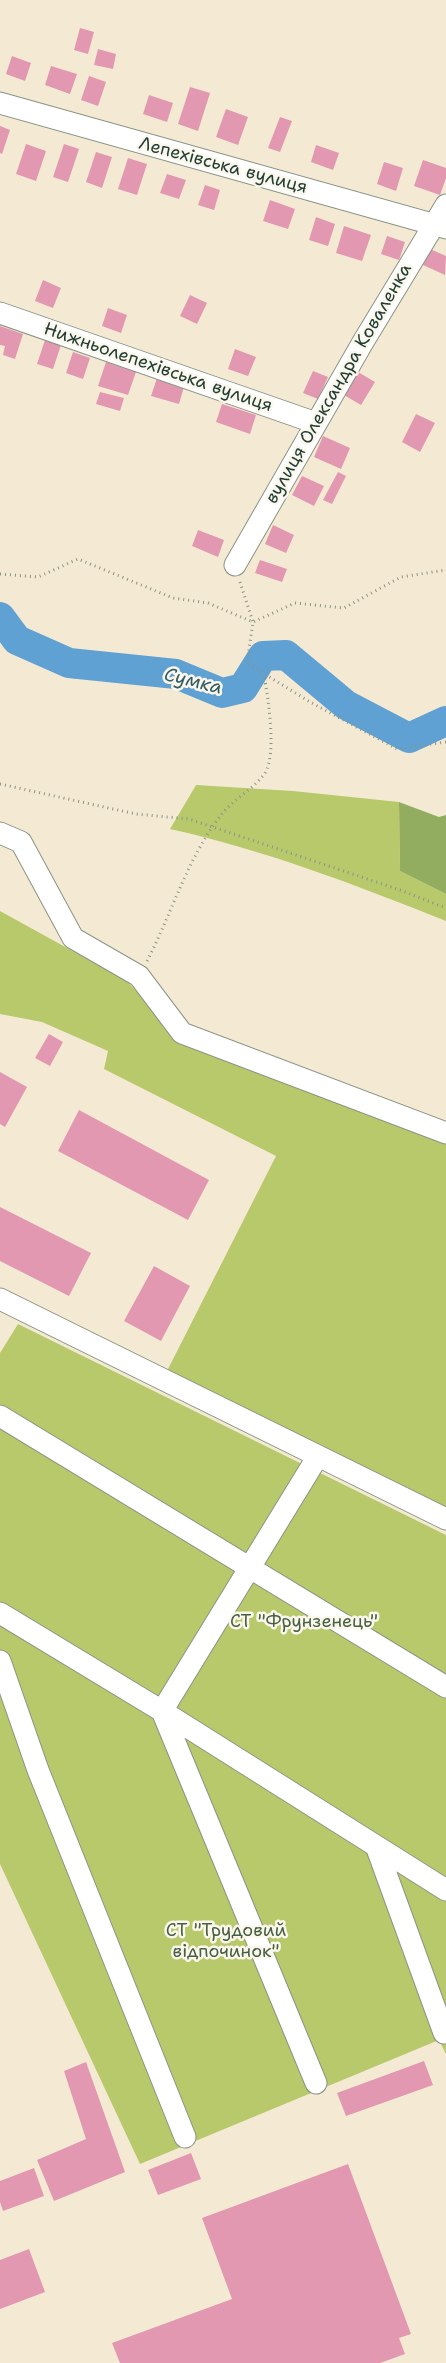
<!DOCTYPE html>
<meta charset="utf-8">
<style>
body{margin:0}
canvas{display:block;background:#f4ead4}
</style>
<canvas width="446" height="2363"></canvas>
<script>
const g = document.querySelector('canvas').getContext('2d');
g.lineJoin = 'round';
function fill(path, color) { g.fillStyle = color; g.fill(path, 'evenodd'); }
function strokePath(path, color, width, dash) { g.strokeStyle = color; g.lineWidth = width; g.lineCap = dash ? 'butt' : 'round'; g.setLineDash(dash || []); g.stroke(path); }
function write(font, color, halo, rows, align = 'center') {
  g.font = font + ' "Shantell Sans",sans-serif'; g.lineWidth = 5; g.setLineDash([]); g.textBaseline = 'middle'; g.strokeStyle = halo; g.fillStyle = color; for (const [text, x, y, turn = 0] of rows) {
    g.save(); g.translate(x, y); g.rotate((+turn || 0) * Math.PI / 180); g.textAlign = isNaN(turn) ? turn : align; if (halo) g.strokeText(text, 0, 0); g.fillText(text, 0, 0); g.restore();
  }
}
fill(new Path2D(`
 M196,785L293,791L399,802L400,871L446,894V921C356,885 265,850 170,829Z
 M0,911L127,981L178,1037L446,1133V1510L167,1371L276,1156L104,1069L108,1051L42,1022L0,1014Z
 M18,1324L446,1535V2054L439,2040L140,2164L0,1864V1353Z`), '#b8c96c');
fill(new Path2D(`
 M399,802L439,817L446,815V894L400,871Z`), '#92ad60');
strokePath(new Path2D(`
 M0,617L17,640L69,663L176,674L222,693L243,688L263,656L286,655L346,705L409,738L446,721`), '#60a1d3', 30);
fill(new Path2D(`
 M80,28L94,32L88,54L74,50Z
 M98,49L116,54L113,69L94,65Z
 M12,56L31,63L25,81L6,74Z
 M51,66L77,74L70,94L45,85Z
 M89,76L106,82L98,106L81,100Z
 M190,87L210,93L198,131L178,124Z
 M149,95L173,103L167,122L143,114Z
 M226,109L248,117L238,145L216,137Z
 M280,117L292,121L280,152L268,148Z
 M0,126L10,130L2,154L0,153Z
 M26,144L46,151L36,181L16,174Z
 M64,144L79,149L68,182L53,177Z
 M316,145L339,153L333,170L311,162Z
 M96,152L112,157L102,188L86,182Z
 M128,158L147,164L137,195L118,189Z
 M423,160L446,168V178L440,195L414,186Z
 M384,162L403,168L396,191L377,184Z
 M167,174L186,180L179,199L160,193Z
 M205,185L220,190L214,210L198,205Z
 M270,200L295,209L288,229L263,221Z
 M316,217L335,224L328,246L309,240Z
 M344,226L371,235L362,261L336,253Z
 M387,236L405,242L399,260L381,254Z
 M430,249L446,256L445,275L423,265Z
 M43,280L61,288L53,308L35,301Z
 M190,295L207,303L197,324L180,316Z
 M108,308L127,315L121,333L102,326Z
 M0,326L23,334L15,359L3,355L5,346L0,345Z
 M45,340L61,345L53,369L37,364Z
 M235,349L256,357L248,376L228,369Z
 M73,352L90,358L83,379L66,373Z
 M106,362L136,372L128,395L98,386Z
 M313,371L328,377L318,399L303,393Z
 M358,372L375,382L361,405L344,395Z
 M157,378L184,387L179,404L151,396Z
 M100,392L124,398L120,411L96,404Z
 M222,404L256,415L250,434L216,422Z
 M416,414L435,423L420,452L402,442Z
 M323,436L350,448L341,469L314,457Z
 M338,472L346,476L332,504L323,500Z
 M302,476L324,486L314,506L292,495Z
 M273,525L294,535L286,553L265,544Z
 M198,530L224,540L218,557L192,546Z
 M260,560L287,569L282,582L255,573Z
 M49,1034L63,1042L50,1066L35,1058Z
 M0,1072L27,1087L5,1127L0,1124Z
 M79,1110L209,1180L188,1220L58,1151Z
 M0,1207L91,1253L69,1296L0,1261Z
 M154,1266L190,1286L161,1341L124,1321Z
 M424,2061L433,2085L346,2116L337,2093Z
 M86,2062L125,2172L54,2201L37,2160L86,2139L64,2071Z
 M191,2153L201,2179L158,2195L148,2170Z
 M348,2164L411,2334L399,2338L405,2354L380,2363H120L112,2343L232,2299L202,2218Z
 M34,2168L44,2196L3,2211L0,2202V2181Z
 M29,2249L45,2292L0,2309V2260Z`), '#e298b1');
const minor = new Path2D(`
 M0,103L446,228
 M0,313L316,423
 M235,565L363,342L446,205
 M0,833L21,842L73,938L139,976L182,1033L446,1133
 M0,1299L446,1519
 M0,1416L446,1687
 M0,1613L162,1711L446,1890
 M0,1661L38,1770L185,2137
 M376,1846L444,2033
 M316,2083L162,1711L318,1456`);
strokePath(minor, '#8a9484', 23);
strokePath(new Path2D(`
 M0,574L38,577L78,559L173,598L208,603L253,622L295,603L344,608L401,577L446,570
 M240,582L253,622L247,663L310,702L397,749L446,742
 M0,784L136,814L189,819L400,890L446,908
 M147,961C172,913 187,859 221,815C233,799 254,789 265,773C277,754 268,697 264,675`), '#8a9484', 3, [1, 4]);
strokePath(minor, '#fff', 21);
write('18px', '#1f3d34', '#fbf7ec', [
 ["Лепехівська вулиця",223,166,15],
 ["Нижньолепехівська вулиця",158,368,19],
 ["вулиця Олександра Коваленка",339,384,-60]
]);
write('18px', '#456042', '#fbf7ec', [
 ["СТ \"Фрунзенець\"",304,1622],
 ["СТ \"Трудовий",226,1931],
 ["відпочинок\"",226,1952]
]);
write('italic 19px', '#325b64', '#fbf7ec', [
 ["Сумка",193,682,14]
]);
</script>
